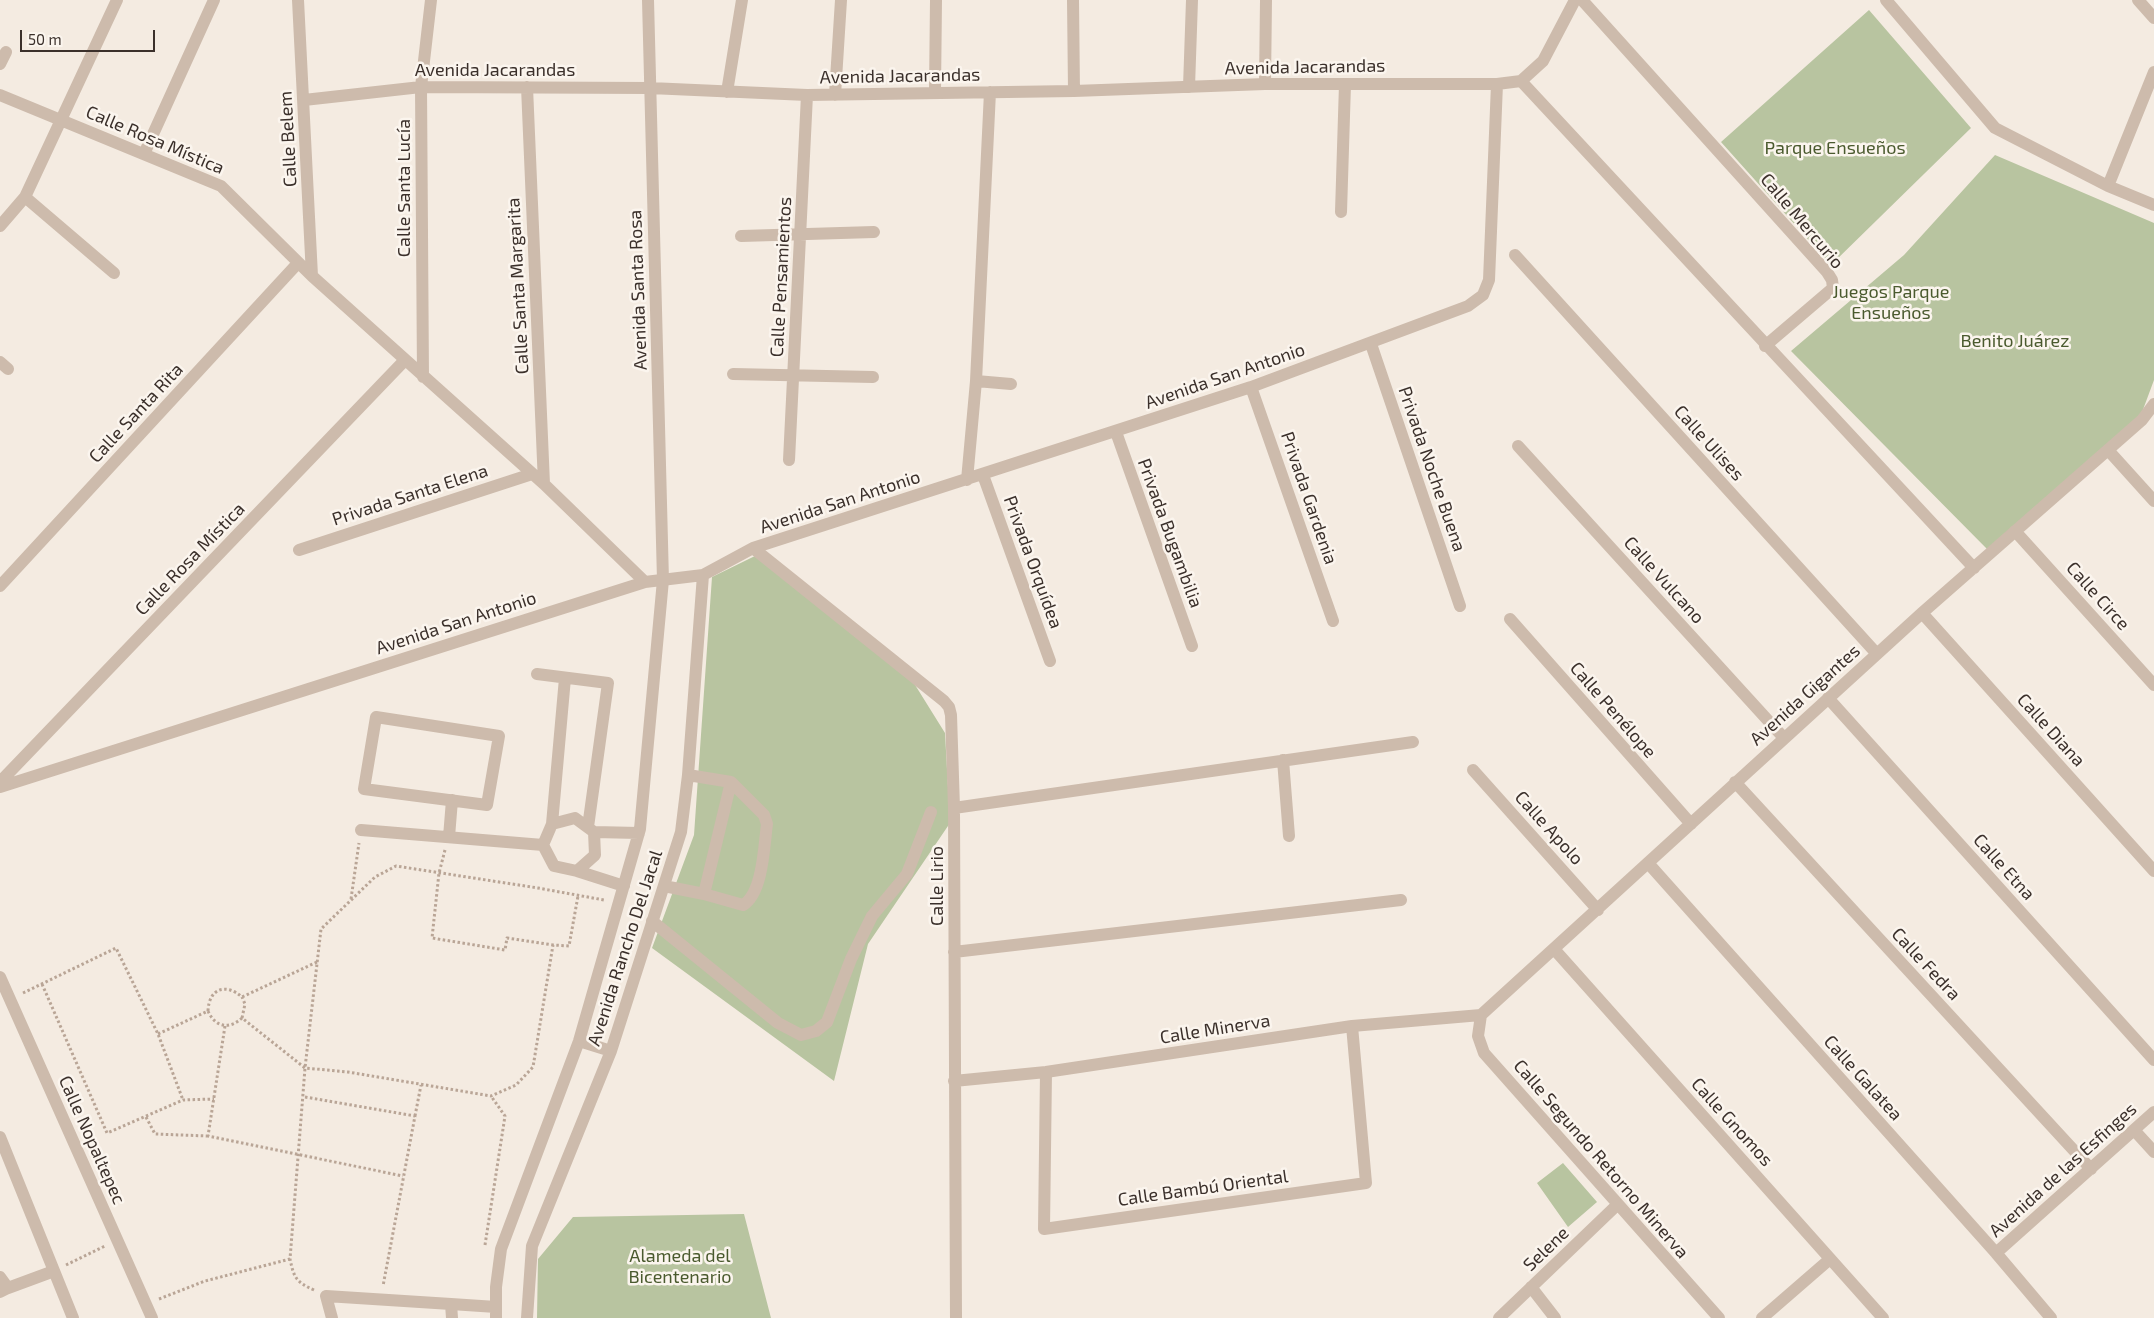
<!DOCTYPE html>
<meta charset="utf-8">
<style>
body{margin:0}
#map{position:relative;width:2154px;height:1318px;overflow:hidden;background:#f4ebe1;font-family:"Exo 2",sans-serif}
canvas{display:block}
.scale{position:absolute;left:20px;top:30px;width:135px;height:22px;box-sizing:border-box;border:2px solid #3b302b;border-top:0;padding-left:6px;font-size:15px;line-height:18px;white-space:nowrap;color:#3b302b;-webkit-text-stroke:4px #fbf5ee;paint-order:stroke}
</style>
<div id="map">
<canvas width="2154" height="1318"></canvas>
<div class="scale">50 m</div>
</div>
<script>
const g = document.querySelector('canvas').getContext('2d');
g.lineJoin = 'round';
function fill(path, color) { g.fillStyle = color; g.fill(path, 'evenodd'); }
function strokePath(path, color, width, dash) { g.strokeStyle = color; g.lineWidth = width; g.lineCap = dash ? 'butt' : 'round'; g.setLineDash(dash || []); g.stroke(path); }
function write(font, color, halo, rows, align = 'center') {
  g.font = font + ' "Exo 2",sans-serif'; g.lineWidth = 5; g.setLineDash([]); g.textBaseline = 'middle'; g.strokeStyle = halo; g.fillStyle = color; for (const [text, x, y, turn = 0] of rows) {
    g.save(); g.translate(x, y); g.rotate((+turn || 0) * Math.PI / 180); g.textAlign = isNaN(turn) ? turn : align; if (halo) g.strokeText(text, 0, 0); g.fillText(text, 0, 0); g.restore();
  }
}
fill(new Path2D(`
 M1869,10L1971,128L1831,265L1721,142Z
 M1995,155L2154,223V380L2141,415L1987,549L1791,351L1904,255Z
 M757,555L912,680L945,733L950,823L868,944L834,1081L652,948L694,835L712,577Z
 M1563,1163L1597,1202L1568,1227L1537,1183Z
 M744,1214L771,1318H537L538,1259L573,1217Z`), '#b8c4a0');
strokePath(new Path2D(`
 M445,850L439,873L432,938L505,950L507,938L553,945
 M351,899L359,843
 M42,984L107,1133L183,1100L214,1099
 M23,993L116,948L158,1034L183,1100
 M208,1011C209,988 226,983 242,997L317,962
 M242,1018L245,1004L242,997
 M225,1026L208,1136L403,1176
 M158,1034L208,1011C215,1027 229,1030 242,1018L305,1068L348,1072L491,1096L516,1085L533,1067L553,945L569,946L578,896
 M305,1097L415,1116L383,1286
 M415,1116L421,1085
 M146,1117L155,1134L208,1136
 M485,1245L505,1116L491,1096
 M66,1265L105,1246
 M314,1290C296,1282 294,1278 290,1259L305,1068L321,929L375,877L396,866L538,888L604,900
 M159,1299L205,1281L290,1259`), '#b9a596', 3, [2.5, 2.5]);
strokePath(new Path2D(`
 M298,0L312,276
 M1073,0L1074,91
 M1582,0L1827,272L1832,280L1833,288L1765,346
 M1886,0L1995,128L2108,186L2154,205
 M2138,0L2154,18
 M0,64L6,52
 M1521,81L1974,568
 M1265,84L1266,0
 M527,87L544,484
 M1189,87L1192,0
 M727,92L742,0
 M935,92L936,0
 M0,95L221,186L312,276L544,484L645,582
 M835,95L841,0
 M304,100L421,87L650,88L807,95L1074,91L1265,84H1497L1521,81L1543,61L1575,0
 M144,154L214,0
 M2108,186L2154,72
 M25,197L114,273
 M1341,212L1345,84
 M0,226L25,197L117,0
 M741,236L874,232
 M1515,255L1877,654
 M1371,344L1460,606
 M0,362L8,369
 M733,374L873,377
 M423,377L421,87L431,0
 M976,381L1011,384
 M1251,387L1333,621
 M1116,432L1192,646
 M1518,446L1784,738
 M2108,450L2154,501
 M789,460L807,95
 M983,475L1050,661
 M967,480L976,381L990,92
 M2015,531L2154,685
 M753,548L944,701L949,707L951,715L954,808L956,1318
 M299,550L532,474
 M0,586L298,263
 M1922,613L2154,871
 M1510,619L1691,824
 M537,674L608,683L588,827
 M1828,698L2154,1060
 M376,717L499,736L487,805L364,789Z
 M1283,760L1289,836
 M1473,770L1598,910
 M0,782L405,360
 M1735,782L2091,1169
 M0,787L645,582L703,575L753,548L1251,387L1468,306L1483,295L1489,280L1497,84
 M954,808L1413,742
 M575,818L594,832L595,855L577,871L554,866L543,845L552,824Z
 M552,824L565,678
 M361,830L543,845
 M594,832L639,833
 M449,837L452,800
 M1648,863L1996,1253L2051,1318
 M577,871L624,886
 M664,886L704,894L731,782L688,775
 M704,894L743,905C763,893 764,846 767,824L764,815L731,782
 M652,921L778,1023L801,1035L816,1031L827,1022L851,959L872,916L907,874L931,812
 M1554,949L1883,1318
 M954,952L1401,900
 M0,977L152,1318
 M1481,1015L1922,613L2142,420L2154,404
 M1481,1015L1478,1036L1484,1053L1719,1318
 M579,1041L611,1051
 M1046,1072L1044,1229L1366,1183L1352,1026
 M954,1081L1046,1072L1352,1026L1481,1015
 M2134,1130L2154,1152
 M0,1137L73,1318
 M1996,1253L2154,1112
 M0,1277L8,1288L0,1292
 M1531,1287L1555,1318
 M8,1288L54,1271
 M451,1304L496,1307
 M332,1318L326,1296L451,1304L452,1318
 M496,1318V1287L501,1249L579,1041L640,829L663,580L648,0
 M527,1318L532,1246L611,1051L681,832L688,775L703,575
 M1499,1318L1617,1205
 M1762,1318L1830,1259`), '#cdbbac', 12);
write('18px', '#3b302b', '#fbf5ee', [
 ["Avenida Jacarandas",1305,67,-1],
 ["Avenida Jacarandas",495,70],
 ["Avenida Jacarandas",900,76,-1],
 ["Calle Belem",288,139,-93],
 ["Calle Rosa Mística",155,140,23],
 ["Calle Santa Lucía",404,188,-90],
 ["Calle Mercurio",1802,221,50],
 ["Calle Pensamientos",781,277,-87],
 ["Calle Santa Margarita",518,286,-93],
 ["Avenida Santa Rosa",638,290,-92],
 ["Avenida San Antonio",1225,376,-19],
 ["Calle Santa Rita",136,413,-47],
 ["Calle Ulises",1709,443,48],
 ["Privada Noche Buena",1432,469,71],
 ["Privada Santa Elena",410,495,-18],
 ["Privada Gardenia",1309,498,71],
 ["Avenida San Antonio",840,502,-18],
 ["Privada Bugambilia",1170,533,70],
 ["Calle Rosa Mística",190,559,-46],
 ["Privada Orquídea",1033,562,70],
 ["Calle Vulcano",1664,580,48],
 ["Calle Circe",2098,596,48],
 ["Avenida San Antonio",456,623,-18],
 ["Avenida Gigantes",1805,695,-42],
 ["Calle Penélope",1613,710,49],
 ["Calle Diana",2051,730,48],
 ["Calle Apolo",1549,828,48],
 ["Calle Etna",2004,867,48],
 ["Calle Lirio",937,886,-90],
 ["Avenida Rancho Del Jacal",625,948,-72],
 ["Calle Fedra",1926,964,47],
 ["Calle Minerva",1215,1029,-9],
 ["Calle Galatea",1863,1078,48],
 ["Calle Gnomos",1732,1122,48],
 ["Calle Nopaltepec",92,1140,66],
 ["Calle Segundo Retorno Minerva",1601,1159,49],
 ["Avenida de las Esfinges",2063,1170,-42],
 ["Calle Bambú Oriental",1203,1188,-8],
 ["Selene",1546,1249,-44]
]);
write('18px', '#4a5a2e', '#fbf5ee', [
 ["Parque Ensueños",1835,148],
 ["Juegos Parque",1891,292],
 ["Ensueños",1891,313],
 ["Benito Juárez",2015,341],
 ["Alameda del",680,1256],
 ["Bicentenario",680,1277]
]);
</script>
